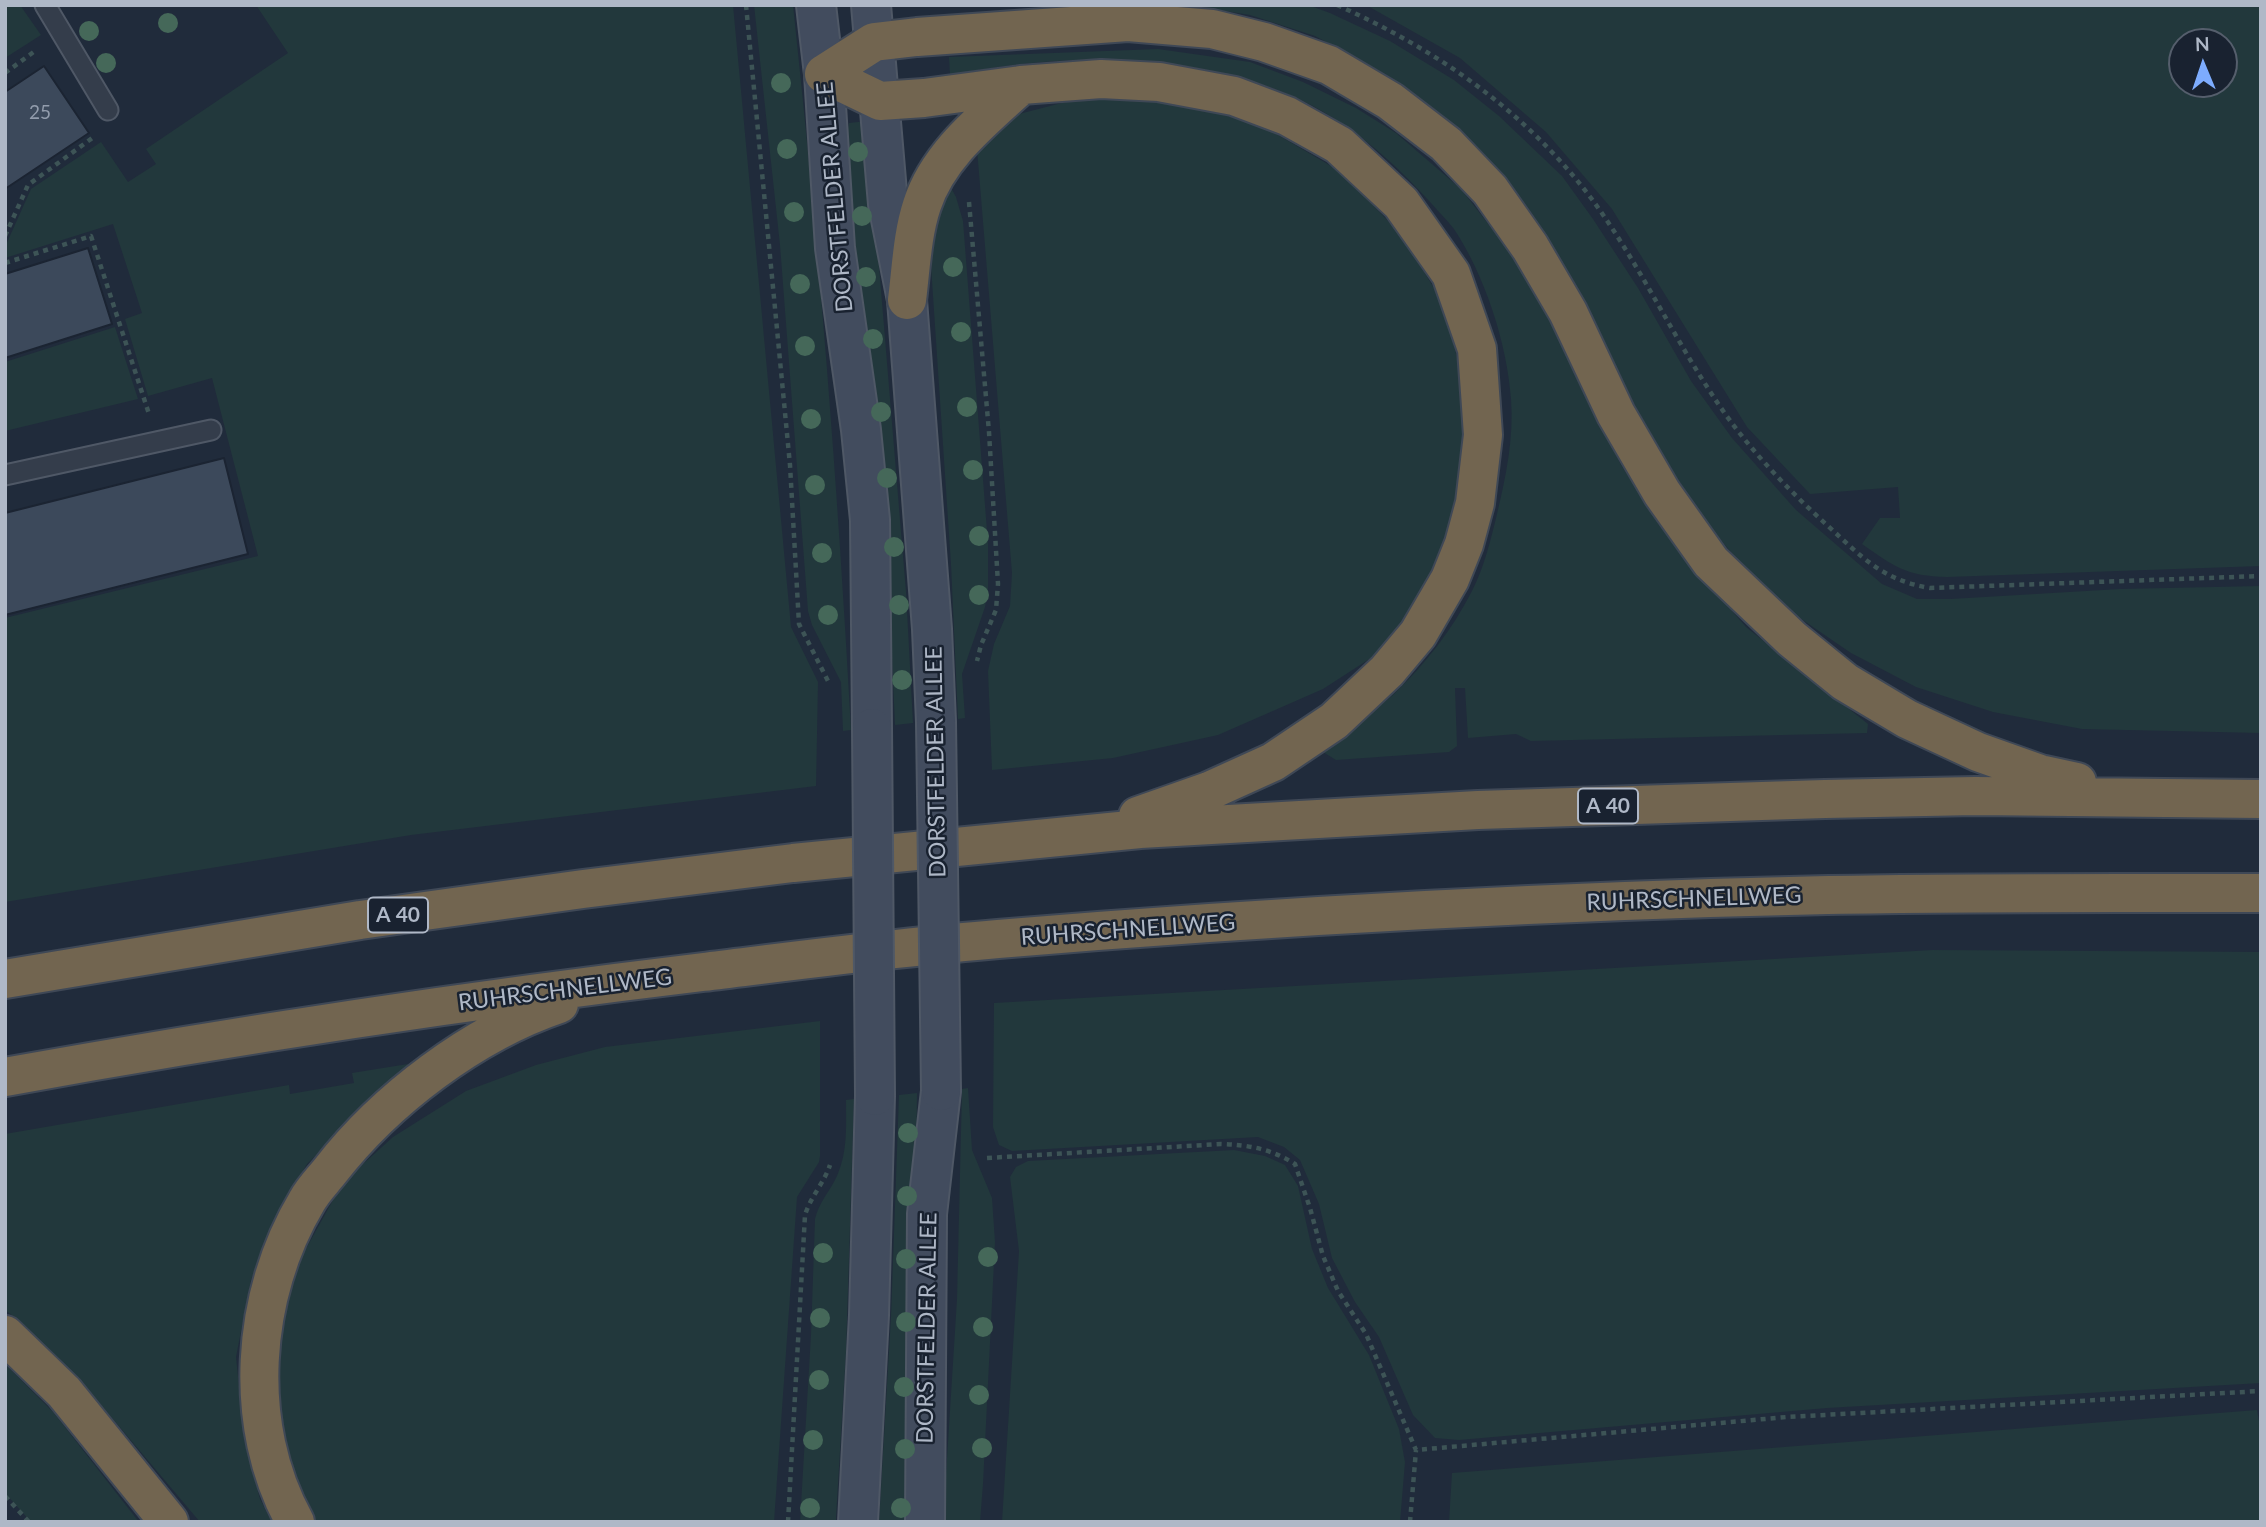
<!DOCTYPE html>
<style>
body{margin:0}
#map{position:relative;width:2266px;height:1527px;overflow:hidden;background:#202b3b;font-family:Lato,sans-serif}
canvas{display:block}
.frame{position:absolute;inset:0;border:7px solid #afb8c7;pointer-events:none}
.north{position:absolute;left:2168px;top:28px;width:70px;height:70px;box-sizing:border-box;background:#192230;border:2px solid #555e6c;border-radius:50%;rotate:358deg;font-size:19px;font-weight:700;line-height:28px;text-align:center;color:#afb8c7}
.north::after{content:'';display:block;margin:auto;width:24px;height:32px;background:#7dacfe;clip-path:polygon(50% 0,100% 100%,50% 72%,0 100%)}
</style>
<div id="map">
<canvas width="2266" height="1527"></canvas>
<div class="frame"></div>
<div class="north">N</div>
</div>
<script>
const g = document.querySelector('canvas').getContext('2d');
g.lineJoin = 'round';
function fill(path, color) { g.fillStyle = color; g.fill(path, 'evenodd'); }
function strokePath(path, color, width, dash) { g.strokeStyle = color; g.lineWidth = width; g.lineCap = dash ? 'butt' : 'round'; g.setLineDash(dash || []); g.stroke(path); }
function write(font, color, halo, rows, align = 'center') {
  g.font = font + ' Lato,sans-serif'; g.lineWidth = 5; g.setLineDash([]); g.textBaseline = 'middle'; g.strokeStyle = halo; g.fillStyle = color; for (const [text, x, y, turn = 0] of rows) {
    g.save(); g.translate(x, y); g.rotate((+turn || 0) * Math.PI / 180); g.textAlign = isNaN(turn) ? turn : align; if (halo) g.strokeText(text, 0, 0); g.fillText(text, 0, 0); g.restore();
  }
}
fill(new Path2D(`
 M5,5H20L41,35L5,58Z
 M256,5H733L791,627L818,682L816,786L411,835L5,902V618L258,556L212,378L148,396L125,319L142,313L113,224L5,258V247L31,189L101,142L128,182L156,164L146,149L288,53Z
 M754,5H793C819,246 838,488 851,730L843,731L841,682L812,625L808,611L780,245Z
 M1188,5H1308L1330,13L1390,41L1454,80L1499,116L1562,176L1593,219L1638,288L1691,381L1732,438L1796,510L1882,584L1917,599H1951L2120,589L2261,586V733L2082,729L1993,712L1916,687L1851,653L1794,614L1748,572L1708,525L1677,478L1638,411L1595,326L1539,225L1499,172L1445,117L1387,75L1315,36L1250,15Z
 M1366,5H2261V566L1947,577C1906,576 1895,567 1862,544L1880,518H1900L1898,487L1810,494L1747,427L1612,209L1546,132L1460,58ZM2182,42H2224V84H2182Z
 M1158,49L1250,62L1303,82L1356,108L1396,133L1461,189L1514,257L1565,349L1621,465L1671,541L1746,627L1868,724L1867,733L1531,741L1516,734L1468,738L1465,688H1455L1457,746L1449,752L1336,760L1323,752C1345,731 1372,714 1395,693C1426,663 1452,630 1472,591C1484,568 1491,539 1497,514C1506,476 1514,438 1511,399C1507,343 1485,276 1454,229C1447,220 1438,211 1431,203C1386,153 1331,107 1266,86C1163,51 1055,55 950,75L949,57Z
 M1081,98L1173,101L1261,125L1343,173L1402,236L1445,306L1464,389V485L1433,574L1388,647L1323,689L1218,735L1113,758L992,770L988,671L994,644L1010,606L1012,573L977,149L1019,114Z
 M867,121L906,592L913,723L895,725L889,592L842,161L849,123Z
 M947,188H951L956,197L963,221L988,544V589L985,607L962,674L965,718L958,719L951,564L931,266V230Z
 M115,327L138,399L5,431V362Z
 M1933,950L2261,952V1383L1827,1408L1459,1440L1435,1438L1413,1415L1379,1337L1355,1302L1332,1258L1319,1204L1300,1160L1284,1147L1258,1137L1012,1151L999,1145L993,1127L994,1003Z
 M820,1021V1156L819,1162L797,1197L774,1522H317L300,1491L283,1438L278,1383L281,1321L303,1254L343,1182L393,1137L466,1091L536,1065L605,1047Z
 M433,1060L362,1110L307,1164L277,1216L251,1280L236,1357L245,1444L260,1499L272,1522H200L95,1398L21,1322L5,1310V1134L289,1085L290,1094L354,1083L352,1073Z
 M968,1088L972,1150L992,1198L995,1242L983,1484L980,1522H943L957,1299L962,1089Z
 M917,1093L912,1522H879L891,1317L899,1095Z
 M854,1099L846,1352L836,1517V1522H800L811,1335L815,1219C819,1202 830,1191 837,1176C848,1151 846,1126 846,1100Z
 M1234,1150L1265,1156L1285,1165L1298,1186L1312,1249L1328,1288L1369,1355L1399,1429L1405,1462L1400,1522H1002L1019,1251L1010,1177L1016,1167L1028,1161Z
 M5,1364L54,1413L139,1522H31L5,1493Z
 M2257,1410L2261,1432V1522H1449L1452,1473Z`), '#22383c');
const building = new Path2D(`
 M44,66L89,133L5,189V92Z
 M88,248L112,324L5,358V274Z
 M224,458L248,554L5,615V513Z`);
fill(building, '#3c495b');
strokePath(building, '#1b2432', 2);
const lane = new Path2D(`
 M45,5L108,110
 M5,475L211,430`);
const secondary = new Path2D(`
 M816,5L824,74L835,248L861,430L870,520L872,728
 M871,5L888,204L907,300L932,629L936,722
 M858,1522L869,1315L875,1096
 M925,1522L927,1214L941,1091`);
const highway = new Path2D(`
 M824,74L874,42L917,37L1128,22L1212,29L1264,42L1329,65L1390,101L1446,144L1490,190L1530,247L1568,312L1616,414L1662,493L1711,562L1792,639L1845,682L1907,719L1978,752L2040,774L2077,782
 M824,74L880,101L924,98L1021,85
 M907,300C911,269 912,235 922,205C938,155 984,119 1021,85L1101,79L1159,82L1234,96L1287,116L1339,145L1401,203L1451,274L1477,349L1483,435L1475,503L1464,544L1450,579L1418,634L1387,671L1334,721L1273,762L1209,791L1138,816
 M5,979L360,920L583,889L793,863L1140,829L1478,810L1825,799L1975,796L2261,799
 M5,1077C237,1035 469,1000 703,972C801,960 899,947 998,939C1274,916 1551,901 1828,895C1972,892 2117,893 2261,893
 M5,1335L64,1392L169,1522
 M295,1522C241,1425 251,1294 307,1201C313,1190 322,1181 330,1171C385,1100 473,1033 559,1004`);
strokePath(lane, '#4f5866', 23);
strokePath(secondary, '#4f5866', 42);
strokePath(highway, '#3f4856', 42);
strokePath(new Path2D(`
 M746,5L790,465L799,624L828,681
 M1337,5C1437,50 1524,110 1591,198C1637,260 1670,331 1713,396C1744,444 1786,488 1828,526C1862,557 1882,580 1930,588L2261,576
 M5,73L35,51
 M969,202L989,432L998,584L996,610L981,645L977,661
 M5,236L28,185L95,136
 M5,263L91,236L149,414
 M987,1158L1221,1144C1250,1145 1271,1149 1295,1164L1310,1208L1323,1256L1338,1291L1366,1334L1416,1450L1787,1417L2261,1391
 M5,1496L29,1522
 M788,1522L805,1215C811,1196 824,1183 830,1165
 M1410,1522L1416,1450`), '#3d5456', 4.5, [5, 5]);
strokePath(lane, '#343d4b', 19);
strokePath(secondary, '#424c5e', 38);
strokePath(highway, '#726550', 38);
const secondaryBridge = new Path2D(`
 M936,722L941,1091
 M872,728L875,1096`);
strokePath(secondaryBridge, '#4f5866', 42, []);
strokePath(secondaryBridge, '#424c5e', 38);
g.fillStyle = '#456859';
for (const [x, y] of [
 [168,23],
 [89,31],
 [106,63],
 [781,83],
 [787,149],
 [858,152],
 [794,212],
 [862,216],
 [953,267],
 [866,277],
 [800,284],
 [961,332],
 [873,339],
 [805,346],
 [967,407],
 [881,412],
 [811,419],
 [973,470],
 [887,478],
 [815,485],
 [979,536],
 [894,547],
 [822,553],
 [979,595],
 [899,605],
 [828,615],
 [902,680],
 [908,1133],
 [907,1196],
 [823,1253],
 [988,1257],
 [906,1259],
 [820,1318],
 [906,1322],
 [983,1327],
 [819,1380],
 [904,1387],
 [979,1395],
 [813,1440],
 [982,1448],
 [905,1449],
 [810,1508],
 [901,1508]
]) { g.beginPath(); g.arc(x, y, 10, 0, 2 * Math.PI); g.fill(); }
write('19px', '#929cac', null, [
 ["25",40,113]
]);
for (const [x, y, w] of [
 [1608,806,60],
 [398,915,60]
]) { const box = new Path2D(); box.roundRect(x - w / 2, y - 17.5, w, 35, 5); g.fillStyle = '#192230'; g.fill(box); strokePath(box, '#afb8c7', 2); }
write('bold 21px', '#afb8c7', null, [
 ["A 40",1608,806],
 ["A 40",398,915]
]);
write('23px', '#afb8c7', '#192230', [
 ["DORSTFELDER ALLEE",835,197,-95],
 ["DORSTFELDER ALLEE",936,762,-91],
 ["RUHRSCHNELLWEG",1694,899,-2],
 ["RUHRSCHNELLWEG",1128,930,-4],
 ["RUHRSCHNELLWEG",565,990,-7],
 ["DORSTFELDER ALLEE",927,1328,-89]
]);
</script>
